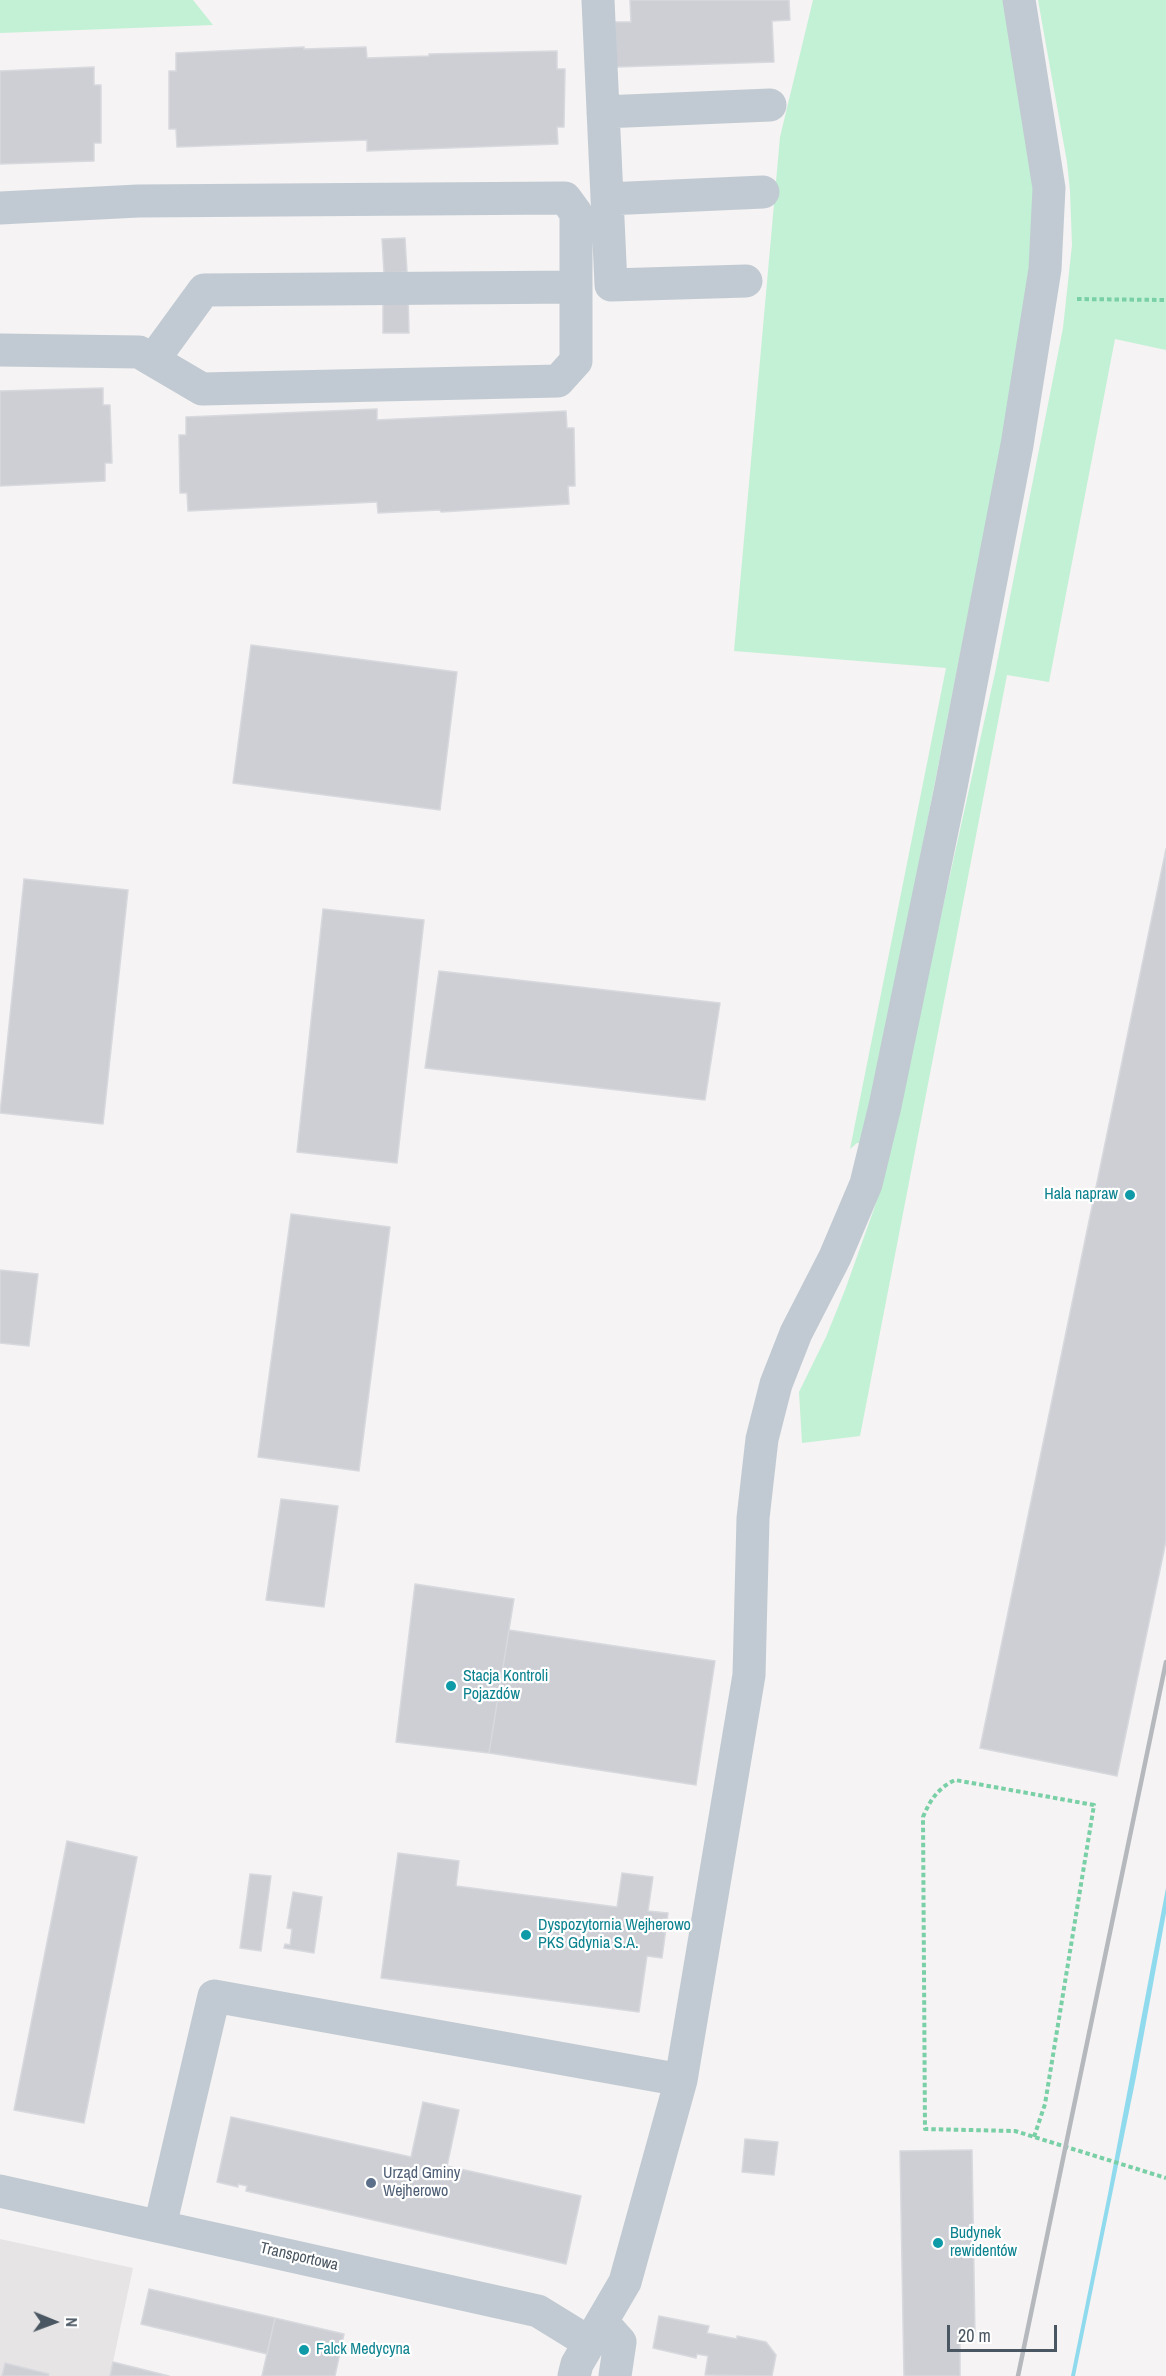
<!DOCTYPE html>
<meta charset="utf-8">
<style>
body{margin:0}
#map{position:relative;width:1166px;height:2376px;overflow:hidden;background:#f5f3f3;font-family:"Archivo Narrow",sans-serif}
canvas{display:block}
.north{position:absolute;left:24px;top:2292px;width:60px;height:60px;-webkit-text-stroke:4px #fff;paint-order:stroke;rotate:91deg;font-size:16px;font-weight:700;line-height:24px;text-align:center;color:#4a5661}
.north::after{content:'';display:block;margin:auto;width:21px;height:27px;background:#4a5661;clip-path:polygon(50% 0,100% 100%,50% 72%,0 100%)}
.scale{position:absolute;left:947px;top:2325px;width:110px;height:27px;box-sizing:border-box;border:3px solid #4a5661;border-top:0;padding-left:8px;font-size:18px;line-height:21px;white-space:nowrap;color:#4a5661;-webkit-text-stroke:4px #fff;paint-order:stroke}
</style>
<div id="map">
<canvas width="1166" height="2376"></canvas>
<div class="north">N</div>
<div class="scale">20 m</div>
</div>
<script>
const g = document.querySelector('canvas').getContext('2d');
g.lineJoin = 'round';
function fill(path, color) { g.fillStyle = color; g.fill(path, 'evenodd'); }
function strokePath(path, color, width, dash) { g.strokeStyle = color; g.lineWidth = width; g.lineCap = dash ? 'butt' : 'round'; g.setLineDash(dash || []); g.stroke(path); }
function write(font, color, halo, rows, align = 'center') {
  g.font = font + ' "Archivo Narrow",sans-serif'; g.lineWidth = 4.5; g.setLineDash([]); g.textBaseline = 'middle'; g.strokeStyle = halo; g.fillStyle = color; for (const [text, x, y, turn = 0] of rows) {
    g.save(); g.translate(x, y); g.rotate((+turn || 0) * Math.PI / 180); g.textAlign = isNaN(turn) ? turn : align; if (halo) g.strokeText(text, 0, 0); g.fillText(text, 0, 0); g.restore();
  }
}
fill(new Path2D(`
 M0,2239L133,2268L110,2376H0Z`), '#e6e4e5');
fill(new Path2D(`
 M0,0H193L213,25L0,33Z
 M813,0H1003L1039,198V253L864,1143H857L850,1149L946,668L734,651L780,137Z
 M1038,0H1166V350L1115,339L1049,682L1007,675L860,1436L802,1443L799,1392L826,1337L845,1290L874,1209L898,1120L923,996L995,673L1063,328L1072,245L1070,191L1067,162Z`), '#c3f1d5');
fill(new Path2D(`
 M1166,1888V1913L1136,2077L1075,2376H1071L1108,2194Z`), '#90daee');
const building = new Path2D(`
 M630,0H789L790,20L772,21L774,62L616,67L615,22H631Z
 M304,47V49L366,47L367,58L429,56V54L557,51V69H565L564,127H557L558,144L367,151V140L177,147L176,129H169V71H176V53Z
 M94,67V85H101V143H94V161L0,164V71Z
 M405,238L407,272L384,273L382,239Z
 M383,295H408L409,333H383Z
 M103,388V405H110L112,463H105V481L0,486V391Z
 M377,409V420L566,411L567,428H574L575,486H568L569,504L441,512L440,510L378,513L377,502L188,511L187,493H180L179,435H186V417Z
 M251,645L457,672L440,810L233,783Z
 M1166,849V1541L1117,1776L980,1748Z
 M24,879L128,890L103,1124L0,1113Z
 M323,909L424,920L397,1163L297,1152Z
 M439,971L720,1003L705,1100L425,1068Z
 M291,1214L390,1227L359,1471L258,1457Z
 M0,1270L38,1274L29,1346L0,1343Z
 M281,1499L338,1506L324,1607L266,1600Z
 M415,1584L514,1599L489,1753L396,1742Z
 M509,1630L715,1661L696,1785L489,1753Z
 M67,1841L137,1857L84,2123L14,2110Z
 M398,1853L459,1861L456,1886L617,1907L622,1873L653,1877L648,1911L668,1913L662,1958L647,1956L639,2012L381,1978Z
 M250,1874L271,1876L261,1951L240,1948Z
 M293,1892L322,1897L314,1953L284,1948L285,1944L290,1945L292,1929L287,1928Z
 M423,2102L459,2110L447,2166L581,2196L566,2264L246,2191L247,2186L238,2184V2187L217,2182L231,2117L411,2157Z
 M745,2139L778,2142L774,2175L742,2172Z
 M972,2150L975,2335H960V2376H904L900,2151Z
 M149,2289L275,2318L267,2354L141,2324Z
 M659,2316L709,2326L707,2333L737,2339V2336L766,2342L776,2355L772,2376L705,2375L708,2356L697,2354L696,2358L653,2348Z
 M275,2318L344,2334L335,2376H262Z
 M113,2362L169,2376H110Z
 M5,2363L49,2374L48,2376H2Z`);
fill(building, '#cdcfd5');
strokePath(building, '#d7d9de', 1.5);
strokePath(new Path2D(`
 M1077,299L1166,300
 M1034,2137L1045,2104L1094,1805L955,1780C938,1788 930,1800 923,1817L925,2129L1015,2131L1166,2178`), '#7ad0a6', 4, [4.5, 3]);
strokePath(new Path2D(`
 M598,0L611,285L746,281
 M603,112L770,105
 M607,199L763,192
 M0,208L138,201L565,198L576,213V361L558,381L202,389L139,352L0,350
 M153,360L204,290L576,287
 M0,2191L538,2311L590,2343
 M160,2226L214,1996L681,2080
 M603,2323L620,2342L615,2376
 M574,2376L577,2364L625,2282L681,2080L749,1675L753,1518L762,1439L776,1384L796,1333L835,1257L866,1184L885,1106L950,792L1017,445L1045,269L1049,188L1019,0`), '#c1cad2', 33);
strokePath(new Path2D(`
 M1018,2376L1166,1662`), '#b5b8bd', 4.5);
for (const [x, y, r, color] of [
 [1130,1195,6,"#0f9aa8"],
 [451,1686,6,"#0f9aa8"],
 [526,1935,6,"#0f9aa8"],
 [371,2183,6,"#5c6f8a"],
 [938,2243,6,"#0f9aa8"],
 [304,2350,6,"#0f9aa8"]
]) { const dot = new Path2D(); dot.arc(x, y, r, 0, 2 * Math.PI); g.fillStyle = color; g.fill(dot); strokePath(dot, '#fff', 2); }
write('16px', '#0d838f', '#fff', [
 ["Hala napraw",1118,1195,"right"],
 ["Stacja Kontroli",463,1677],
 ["Pojazdów",463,1695],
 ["Dyspozytornia Wejherowo",538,1926],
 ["PKS Gdynia S.A.",538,1944],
 ["Budynek",950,2234],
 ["rewidentów",950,2252],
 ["Falck Medycyna",316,2350]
], 'left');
write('16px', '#4e5e75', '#fff', [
 ["Urząd Gminy",383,2174],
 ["Wejherowo",383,2192]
], 'left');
write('16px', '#4a5661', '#fff', [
 ["Transportowa",299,2257,13]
]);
</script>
